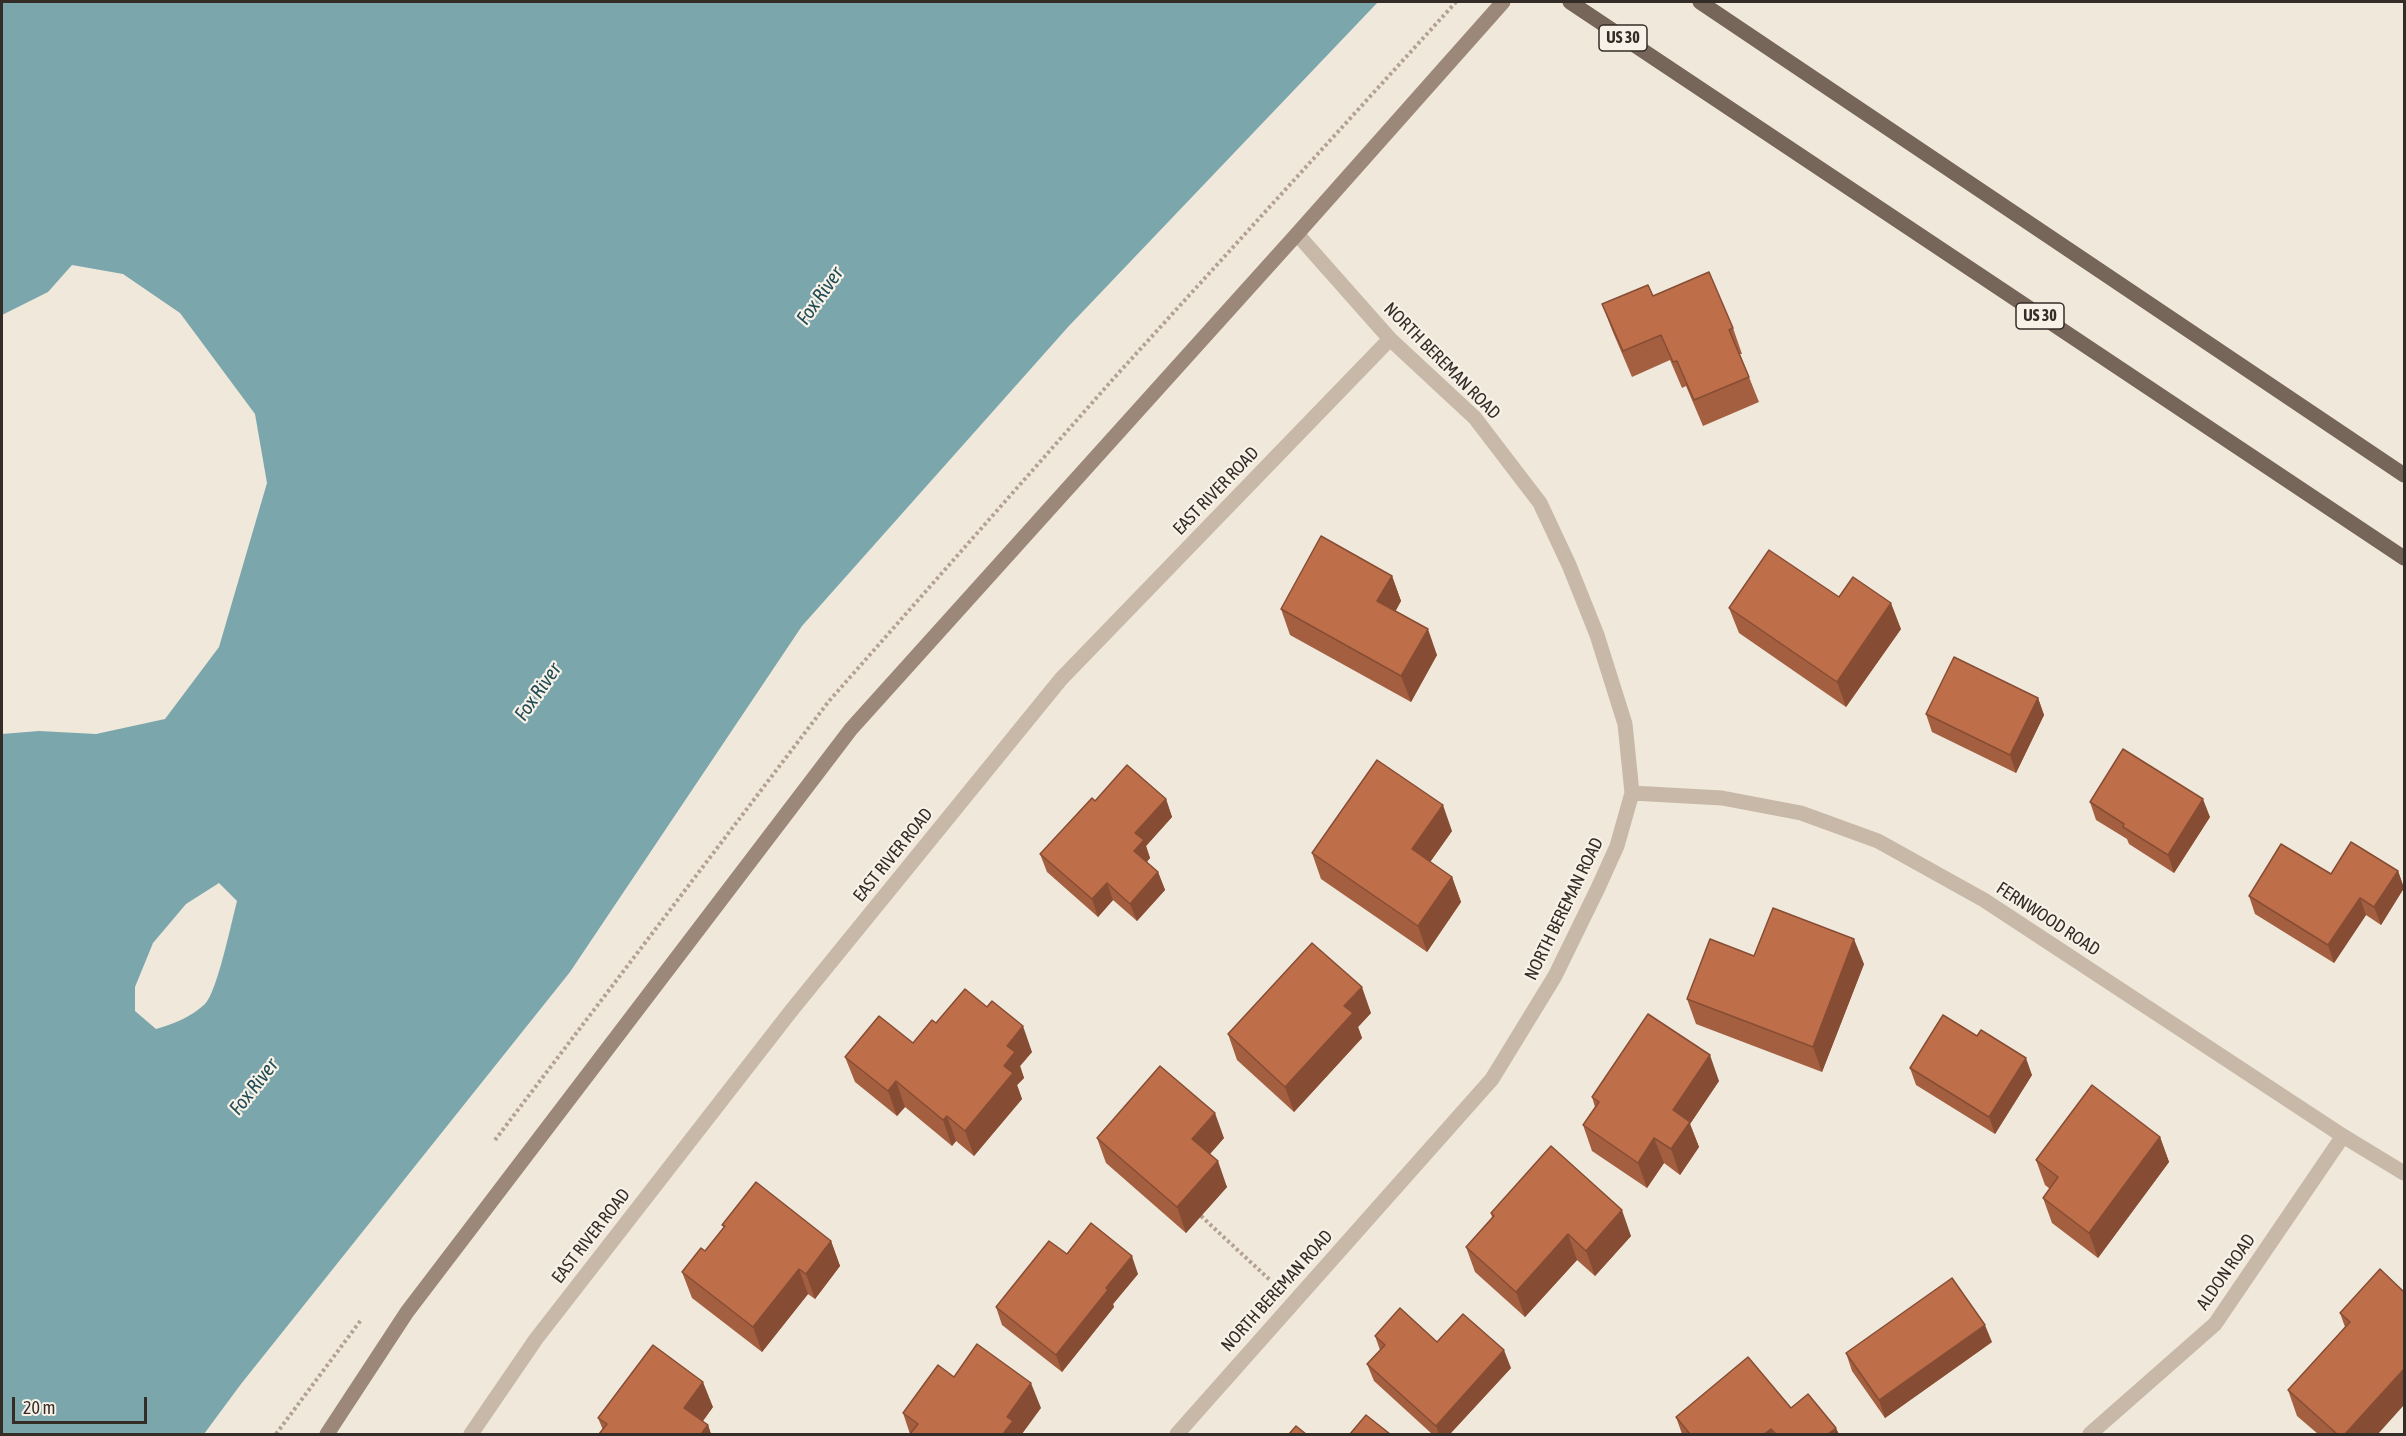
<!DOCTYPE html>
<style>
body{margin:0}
#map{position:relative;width:2406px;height:1436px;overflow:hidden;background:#f0e8db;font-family:"Asap Condensed",sans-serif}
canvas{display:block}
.frame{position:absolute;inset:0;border:3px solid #342c27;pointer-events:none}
.scale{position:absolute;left:12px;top:1397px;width:135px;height:27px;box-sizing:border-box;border:3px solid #342c27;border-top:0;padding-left:8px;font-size:18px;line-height:21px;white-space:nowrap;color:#342c27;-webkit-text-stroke:4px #f8f1e7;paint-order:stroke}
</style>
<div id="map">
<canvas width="2406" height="1436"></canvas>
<div class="frame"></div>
<div class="scale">20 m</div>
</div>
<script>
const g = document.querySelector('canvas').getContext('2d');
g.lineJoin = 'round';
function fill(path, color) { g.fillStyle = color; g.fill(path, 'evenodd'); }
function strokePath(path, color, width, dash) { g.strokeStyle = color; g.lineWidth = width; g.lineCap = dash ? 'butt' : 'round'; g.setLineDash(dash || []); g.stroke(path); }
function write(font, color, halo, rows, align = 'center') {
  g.font = font + ' "Asap Condensed",sans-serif'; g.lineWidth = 4.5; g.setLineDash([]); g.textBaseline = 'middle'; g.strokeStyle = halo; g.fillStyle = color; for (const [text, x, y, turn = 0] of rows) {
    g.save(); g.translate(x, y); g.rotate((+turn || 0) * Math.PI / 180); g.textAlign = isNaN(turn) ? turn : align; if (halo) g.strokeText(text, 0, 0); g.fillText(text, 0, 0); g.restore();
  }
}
fill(new Path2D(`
 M2,2H1378L1068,327L802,626L570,972L241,1384L204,1434H2V734L39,731L96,734L165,719L219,647L267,483L255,414L180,313L123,274L72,265L48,292L2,315ZM219,883L237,901C232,920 217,993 205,1004C191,1017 174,1024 156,1029L135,1011V987L153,943L186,904Z`), '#7ba6ac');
strokePath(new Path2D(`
 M495,1140L829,701L1114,378L1456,2
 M1201,1216L1271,1281
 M276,1434L361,1320`), '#b3a292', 4, [3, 3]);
strokePath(new Path2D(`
 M1632,793L1722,798L1801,813L1878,841L1984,900L2343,1136L2404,1173
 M471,1434L536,1339L791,1011L1061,679L1390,339
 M1177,1434L1492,1079L1555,976L1598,888L1617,846L1632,793L1625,724L1597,635L1569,565L1540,503L1475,418L1390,339L1297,234
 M2090,1434L2215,1324L2343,1136`), '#c7b8a7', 15);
strokePath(new Path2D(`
 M327,1434L407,1312L851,729L1297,234L1503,2`), '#9b8879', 15);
strokePath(new Path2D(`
 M1570,2L2404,558
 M1700,2L2404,475`), '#766559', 15);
fill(new Path2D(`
 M1653,296L1733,328L1742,354H1740L1749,377L1759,402L1703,426L1686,386L1682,388L1670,360L1632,377L1612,330L1602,304Z
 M1392,576L1401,601L1395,611L1437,655L1411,702L1290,635L1281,609Z
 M1839,597L1901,629L1846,707L1739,633L1729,608Z
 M2038,698L2044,715L2016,773L1932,732L1926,714Z
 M1166,799L1172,817L1146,846L1150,858L1147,862L1158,872L1165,890L1137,921L1113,900L1098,917L1047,872L1040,854L1095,801Z
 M2090,802L2210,817L2174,873L2129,844L2127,839L2096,820Z
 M1452,831L1430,862L1452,877L1461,902L1427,952L1321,879L1312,853Z
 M2398,871L2404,888L2381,925L2366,915L2334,963L2255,914L2249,896L2331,874Z
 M1754,956L1864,964L1822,1072L1696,1024L1687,999Z
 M1371,1013L1358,1027L1362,1038L1294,1112L1237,1060L1228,1034Z
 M936,1023L1032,1052L1020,1066L1024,1078L1017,1085L1022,1099L974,1156L956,1141L952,1146L905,1107L897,1116L855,1082L845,1057L913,1043Z
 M1977,1036L2032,1075L1995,1134L1916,1085L1910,1068Z
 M1719,1081L1690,1124L1699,1147L1680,1175L1664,1163L1647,1188L1592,1151L1583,1125L1595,1107L1592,1097Z
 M2160,1137L2169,1162L2098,1258L2052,1223L2043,1198L2050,1189L2045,1185L2036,1160Z
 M1097,1138H1224L1210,1154L1227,1187L1186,1233L1106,1163Z
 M1491,1213L1631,1236L1595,1276L1577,1260L1525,1317L1475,1272L1466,1247L1492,1217Z
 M722,1225L831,1241L840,1266L815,1299L808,1294L762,1352L692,1298L682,1272L705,1251L724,1228Z
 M1067,1254L1138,1274L1113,1304L1114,1307L1062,1372L1002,1325L996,1307Z
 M2380,1269L2378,1434H2318L2297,1416L2288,1390L2345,1327L2340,1313Z
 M1375,1336L1437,1342L1511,1368L1450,1434H1432L1374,1381L1367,1364L1380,1350Z
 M1992,1342L1885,1418L1852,1371L1846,1353Z
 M954,1377L1041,1408L910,1434L903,1413Z
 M713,1407L703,1421L708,1425L711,1434H599L603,1430L598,1418Z
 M1791,1408L1839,1434H1682L1676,1417Z`), '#a45f40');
fill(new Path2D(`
 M1392,576L1401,601L1387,627L1377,601Z
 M1891,603L1901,629L1846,707L1837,682Z
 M1428,629L1437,655L1411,702L1401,676Z
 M2038,698L2044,715L2016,773L2010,755Z
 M1166,799L1172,817L1146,846L1150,858L1141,868L1134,851L1135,833Z
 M2203,799L2210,817L2174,873L2168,855Z
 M1443,805L1452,831L1421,875L1412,849Z
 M2398,871L2404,888L2381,925L2374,907Z
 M1158,872L1165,890L1137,921L1130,904Z
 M1452,877L1461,902L1427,952L1418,926Z
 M1107,883L1113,900L1098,917L1092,899Z
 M2360,898L2366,915L2334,963L2328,945Z
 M1854,939L1864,964L1822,1072L1813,1047Z
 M1362,987L1371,1013L1358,1027L1362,1038L1294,1112L1285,1087L1344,1006Z
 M1023,1026L1032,1052L1020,1066L1024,1078L1017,1085L1022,1099L974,1156L965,1131L1004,1066L1007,1046Z
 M1710,1055L1719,1081L1690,1124L1699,1147L1680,1175L1671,1149L1673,1110Z
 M2026,1058L2032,1075L1995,1134L1989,1117Z
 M896,1081L905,1107L897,1116L888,1091Z
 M1215,1113L1224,1138L1201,1164L1192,1139Z
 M947,1116L956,1141L952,1146L943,1120Z
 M2160,1137L2169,1162L2098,1258L2089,1233Z
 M1654,1138L1664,1163L1647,1188L1638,1163Z
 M1218,1161L1227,1187L1186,1233L1177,1207Z
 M1622,1210L1631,1236L1595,1276L1586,1251Z
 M1568,1234L1577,1260L1525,1317L1516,1292Z
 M831,1241L840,1266L815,1299L806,1274Z
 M1132,1256L1138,1274L1113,1304L1114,1307L1062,1372L1056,1355L1106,1288Z
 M799,1269L808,1294L762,1352L753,1327Z
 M1985,1325L1992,1342L1885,1418L1879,1400Z
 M1504,1350L1511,1368L1450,1434H1439L1436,1426Z
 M2404,1369V1405L2378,1434H2345Z
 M703,1382L713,1407L694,1433L684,1408Z
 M1031,1383L1041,1408L1022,1434H1003L1007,1417Z
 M708,1425L711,1434H701Z
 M1836,1428L1839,1434H1828Z
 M1771,1429L1773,1434H1764Z`), '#864d34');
const building = new Path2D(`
 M1709,272L1733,328L1729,330L1749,377L1694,400L1677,361L1673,362L1661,335L1623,351L1602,304L1648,285L1653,296Z
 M1321,536L1392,576L1377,601L1428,629L1401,676L1281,609Z
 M1769,550L1839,597L1853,577L1891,603L1837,682L1729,608Z
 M1954,657L2038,698L2010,755L1926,714Z
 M2123,749L2203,799L2168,855L2123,827L2124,824L2090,802Z
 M1377,760L1443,805L1412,849L1452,877L1418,926L1312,853Z
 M1127,765L1166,799L1135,833L1144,840L1134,851L1158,872L1130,904L1107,883L1092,899L1040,854L1092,798L1095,801Z
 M2351,842L2398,871L2374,907L2360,898L2328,945L2249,896L2281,844L2331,874Z
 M1773,908L1854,939L1813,1047L1687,999L1710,939L1754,956Z
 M1312,943L1362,987L1344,1006L1353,1013L1285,1087L1228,1034Z
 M965,989L987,1007L992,1001L1023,1026L1007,1046L1015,1052L1004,1066L1013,1073L965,1131L947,1116L943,1120L896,1081L888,1091L845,1057L879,1016L913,1043L932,1020L936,1023Z
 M1648,1014L1710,1055L1673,1110L1690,1122L1671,1149L1654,1138L1638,1163L1583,1125L1599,1102L1592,1097Z
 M1943,1015L1977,1036L1981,1030L2026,1058L1989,1117L1910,1068Z
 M1160,1066L1215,1113L1192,1139L1218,1161L1177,1207L1097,1138Z
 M2092,1085L2160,1137L2089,1233L2043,1198L2058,1177L2036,1160Z
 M1551,1146L1622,1210L1586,1251L1568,1234L1516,1292L1466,1247L1494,1216L1491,1213Z
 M756,1182L831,1241L806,1274L799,1269L753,1327L682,1272L701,1248L705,1251L725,1226L722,1225Z
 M1091,1223L1132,1256L1106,1288L1108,1290L1056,1355L996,1307L1049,1241L1067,1254Z
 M2380,1269L2404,1292V1369L2345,1434H2337L2288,1390L2350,1322L2340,1313Z
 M1952,1278L1985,1325L1879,1400L1846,1353Z
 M1400,1308L1437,1342L1463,1314L1504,1350L1436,1426L1367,1364L1385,1345L1375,1336Z
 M977,1344L1031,1383L1007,1417L1013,1421L1003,1434H910L918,1424L903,1413L938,1365L954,1377Z
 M653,1345L703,1382L684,1408L708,1425L701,1434H599L607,1424L598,1418Z
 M1748,1357L1791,1408L1808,1394L1836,1428L1828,1434H1776L1771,1429L1764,1434H1690L1676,1417Z
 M1366,1415L1390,1434H1350Z
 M1296,1426L1306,1434H1289Z`);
fill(building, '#bf6e4a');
strokePath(building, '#864d34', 1.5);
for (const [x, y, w] of [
 [1623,38,48],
 [2040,316,48]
]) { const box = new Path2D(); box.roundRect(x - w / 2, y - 13, w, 26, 4.5); g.fillStyle = '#f8f1e7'; g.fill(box); strokePath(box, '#342c27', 1.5); }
write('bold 16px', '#342c27', null, [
 ["US 30",1623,38],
 ["US 30",2040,316]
]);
write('18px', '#342c27', '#f8f1e7', [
 ["NORTH BEREMAN ROAD",1442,361,45],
 ["EAST RIVER ROAD",1216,491,-46],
 ["EAST RIVER ROAD",893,855,-51],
 ["NORTH BEREMAN ROAD",1564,909,-64],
 ["FERNWOOD ROAD",2048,919,33],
 ["EAST RIVER ROAD",591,1236,-52],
 ["ALDON ROAD",2226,1272,-55],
 ["NORTH BEREMAN ROAD",1277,1291,-48]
]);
write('italic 20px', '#1f4c54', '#f8f1e7', [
 ["Fox River",820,296,-55],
 ["Fox River",538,692,-55],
 ["Fox River",254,1087,-52]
]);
</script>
